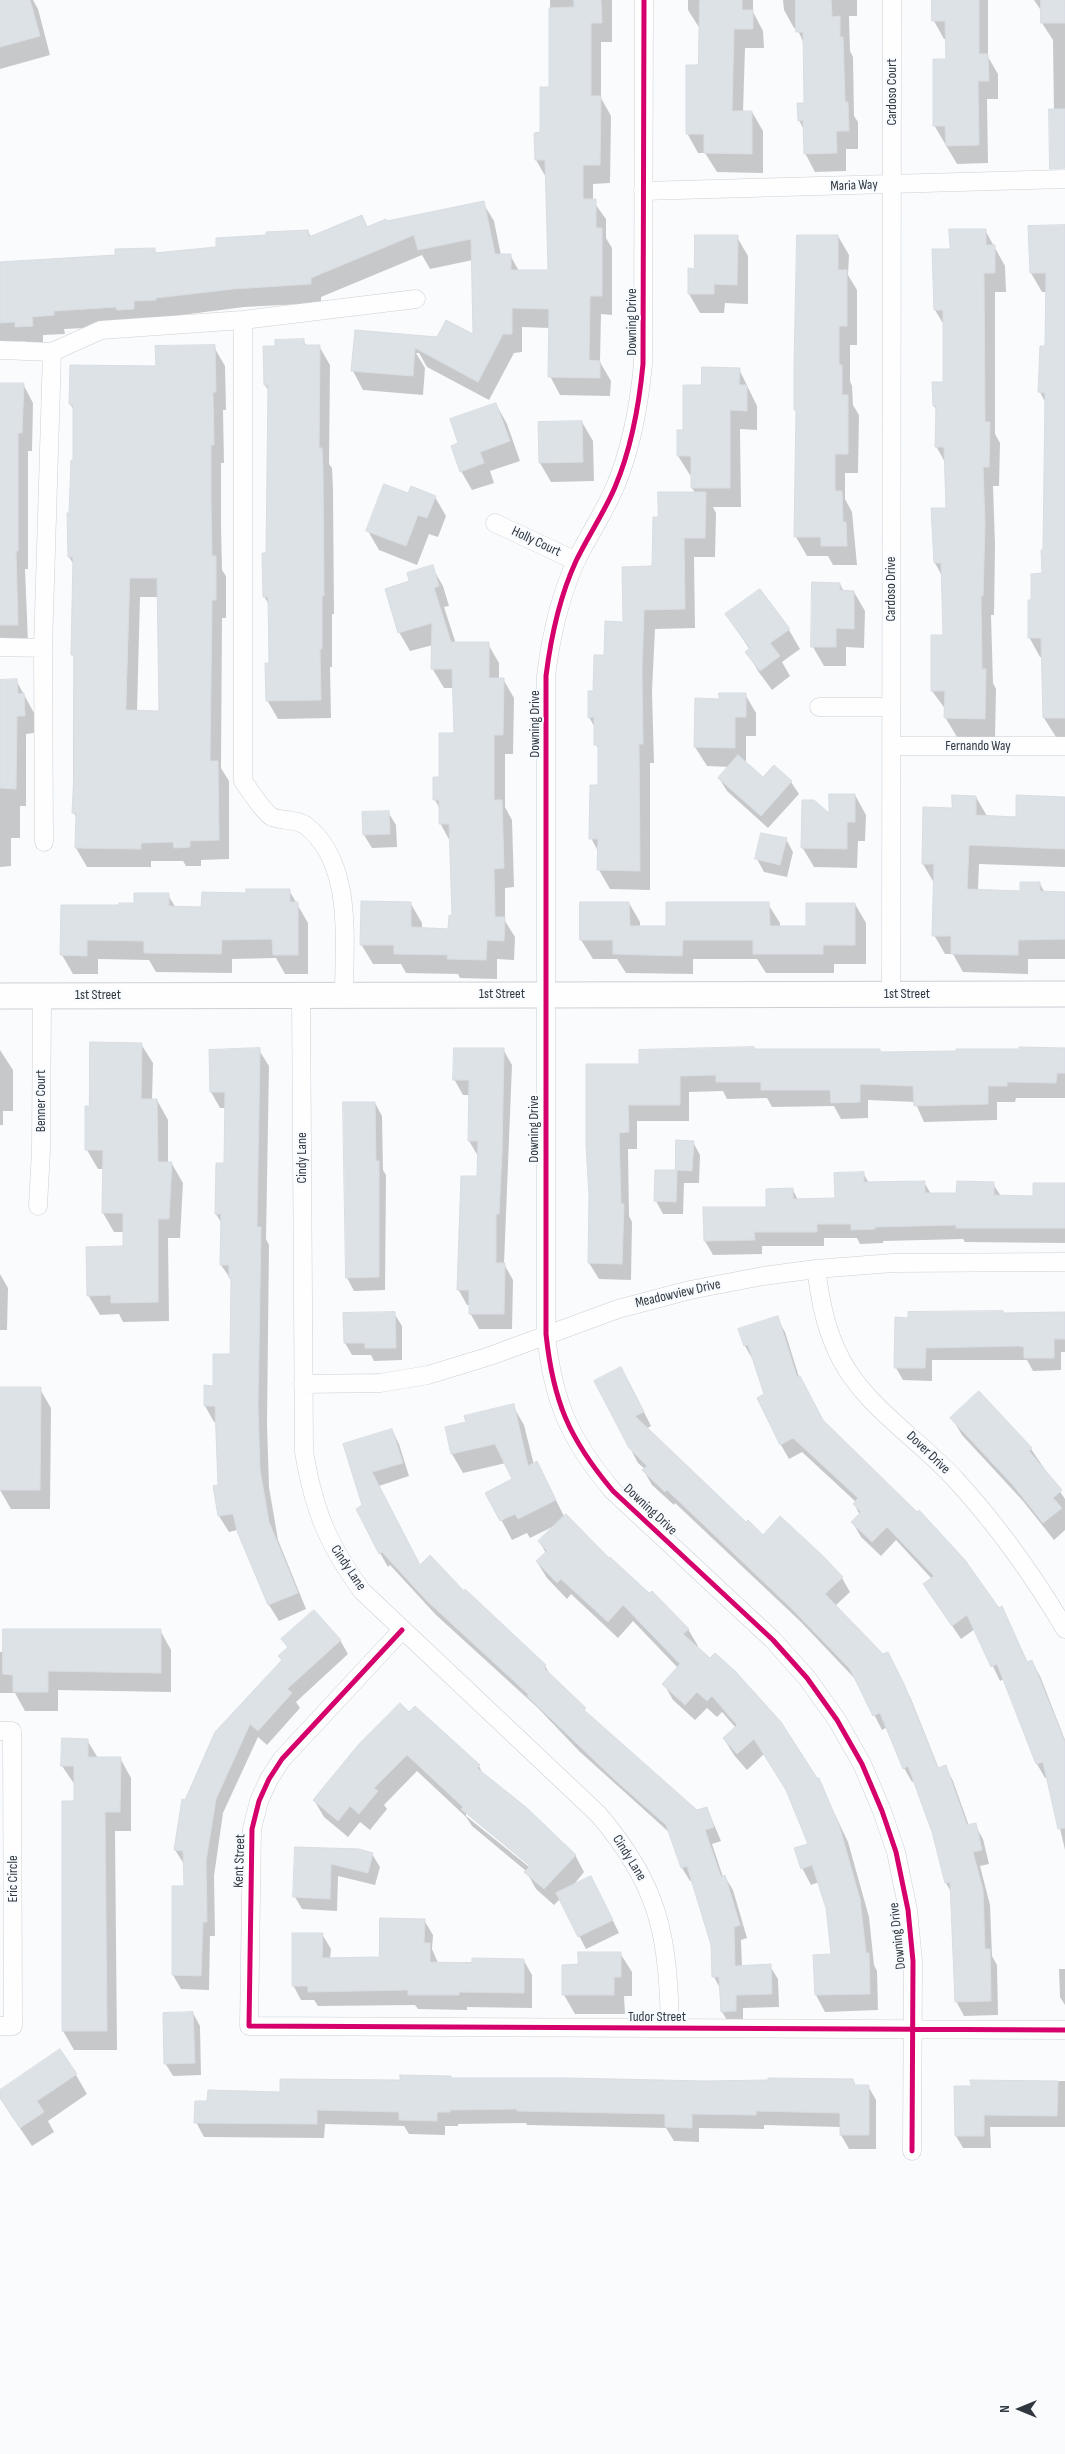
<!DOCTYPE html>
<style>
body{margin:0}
#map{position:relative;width:1065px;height:2454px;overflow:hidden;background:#f9fbfd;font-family:"Sofia Sans Condensed",sans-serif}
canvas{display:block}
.north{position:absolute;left:995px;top:2384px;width:50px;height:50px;-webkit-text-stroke:4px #f7fbff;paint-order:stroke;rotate:270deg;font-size:14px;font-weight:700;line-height:20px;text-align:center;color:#30373f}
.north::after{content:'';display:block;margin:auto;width:18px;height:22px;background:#30373f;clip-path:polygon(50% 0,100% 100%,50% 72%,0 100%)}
</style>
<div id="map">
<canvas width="1065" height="2454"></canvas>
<div class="north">N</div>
</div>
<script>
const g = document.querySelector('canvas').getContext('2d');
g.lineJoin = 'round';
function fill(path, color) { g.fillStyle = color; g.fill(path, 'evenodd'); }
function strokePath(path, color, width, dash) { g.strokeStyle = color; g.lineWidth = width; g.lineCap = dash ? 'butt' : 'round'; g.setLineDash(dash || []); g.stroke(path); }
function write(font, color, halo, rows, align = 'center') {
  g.font = font + ' "Sofia Sans Condensed",sans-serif'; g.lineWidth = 4; g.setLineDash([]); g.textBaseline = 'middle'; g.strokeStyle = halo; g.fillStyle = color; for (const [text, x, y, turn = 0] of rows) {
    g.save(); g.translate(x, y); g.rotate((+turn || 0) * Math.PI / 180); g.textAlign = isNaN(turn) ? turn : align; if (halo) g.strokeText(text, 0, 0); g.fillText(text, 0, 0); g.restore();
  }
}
fill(new Path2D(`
 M0,0H33L38,9L50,55L0,69Z
 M550,0H612V42H601V98L611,116L610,183L593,184V201L606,219V238L612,248V315L601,314L600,362L611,381L610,396L560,395L550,376V328L522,327V352L514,353L489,400L427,367L419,353H416L425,368L423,395L363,390L353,371L356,331L438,338L475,336L473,260L430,269L422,255L321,297V303L244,307L166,317L128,326L64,329L65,334L43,335V344L27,345L25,341L0,342V263L116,256L154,249L157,254L218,248L267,237L308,231L311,237L362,216L368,228L483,203L494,221L501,255H510L519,271H550L547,179L536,160L551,88Z
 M688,0H753V12L763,31L764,48H745L743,112H752L763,131V173L717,172L705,153H698L687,133L699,66L700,29L688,10Z
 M783,0H857V16H849L850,51L853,57L854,116L858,122V149H846V171L815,172L805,153L804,130L799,120L805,105L804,44L797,28H794L784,10Z
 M933,0H988V57L998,74V99H987L988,163L957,164L934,125L947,60V39H944L934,21Z
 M1034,0H1065V162L1054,111L1053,40L1042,23V12Z
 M1065,227V737H1056L1044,718L1043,657H1040L1029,637L1032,601L1043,575L1045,552L1046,404L1040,392L1047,347V292H1042L1031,273L1030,228Z
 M985,230L1005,266L1006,292H995V434L1000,443L999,486H993L995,544L994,615H991L993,683L996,689L995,738L957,737L945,717L946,710L932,691L945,637L942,576L935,563L948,509L946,464L936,446L937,411L934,406L945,383L944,325L935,310L951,250Z
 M838,236L849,255L848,275L857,290V345H850V381L852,386L853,405L859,415L858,473H845V499L852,512L857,565H833L828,556H807L796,537L797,413L795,366Z
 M737,237L748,256V304L725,303L724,313H700L689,294L695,270Z
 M303,341L307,346H319L330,365L329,464L332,468L333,490L334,614H332V667H330L331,718L278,719L267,700L270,665L269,605L264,596L267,554L270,393L265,385L264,347H276Z
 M214,347L225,366L226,410H223L224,463H221V524L222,570L226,576V618H222L221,768L229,781V859L201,860V866H186L183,861H151V867H87L76,848L77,818L73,812L74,565L69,557L75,412L70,404L157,368ZM140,597H159L161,712H137Z
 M739,369L757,406V430L740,429L741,507H713L716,513L715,557H694L695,628L655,629L652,691L654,763H650V890L610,889L599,870V853L591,838L600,786L599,750L596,744L595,728L589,717L594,693L606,656L654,568L659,518L696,494L692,488V475H690L678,456L684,431L703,387Z
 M0,384H23L33,403L32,451H28V569H25L28,642L0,643Z
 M496,404L507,424L520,461L490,471L494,483L472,490L461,471L460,444Z
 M582,422L593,441L594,481L551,482L540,463Z
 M435,497L446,516L438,537L429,534L417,565L379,550L368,531Z
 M432,567L443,586L449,606L444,607L456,644H488L499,663V679H503L514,698L513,754H505V807L512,820L514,887L505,888V921L515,937L514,960L497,959V979L460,978L458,974L406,973L401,964H373L361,944L411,904L422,923V929L449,930L454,917L451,843L440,823V809L435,800L455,734L454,688H444L432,668L433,645L410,651L399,632L411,582Z
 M840,584L844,592H854L865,611L864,648L846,647V666H824L813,647Z
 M727,615L789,630L800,649L782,662L790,676L772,690L758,671L747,652L750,650Z
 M16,680L34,713V733L26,734V806H20V838H11V866L0,867V681Z
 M745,694L756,713V736H746V764L763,779L791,782L799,794L768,828L727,791L719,778L730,767L707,766L695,747L696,700H720Z
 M855,795L866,815L865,841H858L857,868L814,867L802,847L830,816Z
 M976,797L987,816L1017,818L1065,798V867L979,864L978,891L1021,892L1040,884L1045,893H1065V959H1028V974L963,972L953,954H945L934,935V883L923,864L953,809Z
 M388,812L396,825L397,847L372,848L364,835V813Z
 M786,839L793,852L787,877L764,872L757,859Z
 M289,890L308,923V974H285L276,958L232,959V973L156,972L149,960L98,959V974H73L62,955L121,907L168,895L176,908H203L247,894Z
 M629,903L640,922V927H667L768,904L780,923V928H807L855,904L866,923V964H834V973H766L757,959H693V974L626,973L617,959H593L581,940V904Z
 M141,1044L153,1063L152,1100H157L168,1120V1164H172L183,1183L180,1238H168L169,1321L123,1322L119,1314L100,1315L88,1295L125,1247V1232H114L103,1213L104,1169H98L87,1150L86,1107H90Z
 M503,1049L512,1065L504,1264L513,1280L512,1329H479L470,1313V1305H467L458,1289L459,1227H461L478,1178V1156L469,1141L470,1095H463L454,1079Z
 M1065,1049V1098H1016L1015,1102H997V1120L924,1122L915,1102L868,1100V1118L841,1119L834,1106L772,1107L767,1098L727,1099L723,1091L689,1092V1121H637V1149H628L629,1216L632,1222L631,1280L599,1279L589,1263L591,1196L641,1065L755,1051H880L881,1053Z
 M0,1050L13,1070V1111H3V1125H0Z
 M259,1050L269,1066L266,1239L269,1245L267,1424L269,1487L278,1540L306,1609L279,1621L269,1605L237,1530L229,1532L219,1516L214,1487L220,1486L217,1422H214L205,1406L231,1355L232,1281L221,1265L222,1224L216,1214L226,1165V1108H220L211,1092L210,1051Z
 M375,1103L382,1116L383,1170L386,1175L385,1290L354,1291L347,1278Z
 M693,1142L700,1155L699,1183H684L683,1214H663L656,1201Z
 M863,1173L869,1183L924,1182L931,1194H958L993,1184L1001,1196L1034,1197L1065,1184V1243L965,1242L963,1239L883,1241V1243L860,1244L857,1238H824V1246H762V1254L713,1255L705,1241L768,1208L793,1190L798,1200L836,1199Z
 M0,1274L8,1288L7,1330H0Z
 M394,1313L402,1326V1360L374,1361L371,1355H352L345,1343Z
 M1065,1313V1352H1061V1370L1033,1371L1027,1360H932V1381L903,1380L896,1368V1319Z
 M777,1318L785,1332L799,1377L824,1423L999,1609L1002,1608L1028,1663L1032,1662L1040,1676L1065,1740V1850L1048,1777L1045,1778L1037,1764L1004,1679L1000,1681L975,1629L961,1639L924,1584L932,1579L896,1540L881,1556L861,1537L853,1523L860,1515L854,1504L856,1502L802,1452L789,1459L781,1445L759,1399L766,1395L753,1360L745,1346Z
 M629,1382L651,1426L646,1429L746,1524L764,1537L842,1578L850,1592L835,1606L895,1668L911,1699L939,1769L945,1766L953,1781L969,1826L975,1825L983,1839L989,1864L980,1866L990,1905L992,1956L997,1965L998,2015L964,2016L956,2001L951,1892L946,1883L933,1832L915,1781L912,1782L904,1768L887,1727L882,1730L857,1681L801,1622L675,1503L674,1505L652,1485L644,1471L645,1469L638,1463L630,1448Z
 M40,1389L51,1408L50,1509H11L0,1490V1450Z
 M979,1393L1031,1449L1065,1499V1530L1054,1540L1023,1501L962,1435L952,1418Z
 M513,1406L524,1425L534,1465L537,1463L564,1516L609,1560L688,1629L698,1646L696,1647L816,1780L818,1779L848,1842L869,1917L874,1965L877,1971L878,2010L825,2012L816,1995L814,1956L833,1955L827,1908L819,1882L811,1885L802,1868L810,1844L789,1794L764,1754L747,1770L734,1755L724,1739L736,1728L722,1712L717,1717L707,1708L695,1720L673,1700L664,1684L678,1668L633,1621L618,1638L571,1594L567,1599L547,1578L537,1562L546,1553L539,1541L554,1526L530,1538L527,1533L512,1540L487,1493L514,1480L506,1463L463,1473L452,1454L446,1428L467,1423Z
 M392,1430L399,1444L409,1476L379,1486L420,1566L464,1593L545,1666L551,1676L588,1715L696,1812L707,1808L721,1841L712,1844L723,1877H725L733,1890L747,1938L741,1940L742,1967L770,1966L778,1979L779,2007L743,2008V2025H730L722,2012L721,1990L714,1977L713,1944L693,1880L690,1881L682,1868L671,1834L579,1751L538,1708L436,1615L390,1565L388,1567L380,1553L345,1445Z
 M160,1630L171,1650V1692L58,1690V1711H25L15,1693H0V1652Z
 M283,1640H340L348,1654L296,1702L300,1708L267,1745L258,1737L223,1813L214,1876L215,1936H210L209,1990L181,1989L173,1975L185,1887L184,1864L175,1850L185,1801L282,1661L280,1656L288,1648Z
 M87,1740L98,1758H120L131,1778V1831H115L117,2050H74L63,2031L75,1785L62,1766Z
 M360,1745L479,1766L483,1774L575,1855L584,1872L571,1888L598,1890L619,1933L586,1949L560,1899L554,1905L536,1889L526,1871L472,1826L466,1817L417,1771L384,1805L387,1809L370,1830L360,1822L348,1837L324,1817L314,1800ZM466,1812L535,1869L534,1871L466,1816Z
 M297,1848L372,1854L380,1867L375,1885L338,1876L337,1911L302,1909L295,1897Z
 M424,1920L433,1935L432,1949L438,1963L524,1961L532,1975V2008L467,2007V2010L418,2009L415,2005L318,2006L314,2000H301L293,1985L322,1934L331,1949L330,1959L380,1958Z
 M620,1953L632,1972V1996H624L625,2014H575L564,1995L563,1966H580Z
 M1059,1969H1065V2005L1060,1997Z
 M193,2013L200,2026L201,2075L173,2076L165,2063Z
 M76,2075L87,2094L48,2121L54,2132L32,2146L9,2112L0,2097V2091Z
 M451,2080L705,2082L853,2080L856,2086H868L876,2100V2149H849L841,2135V2127L764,2125V2129L699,2128V2142L674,2141L666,2128L527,2125L526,2123L458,2124V2126H445V2135L409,2134L404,2126L325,2124L324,2138L204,2137L196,2122L281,2093L401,2081Z
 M1065,2081V2127H990L991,2148H963L956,2136L972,2088V2082Z`), '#0003');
const building = new Path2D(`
 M0,0H30L40,36L0,47Z
 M574,0H601L602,23H591V96H601L600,165H583V199H596V228H602V296H590L589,360L600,361V378L548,377L549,309L512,308V334H503L478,382L415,348L413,376L351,371L355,330L437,337L446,320L473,334L471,239L418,250L414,235L311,278V284L233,289L156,298V300L134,301V309L117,310L116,307L54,311V315L32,317L33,326L15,327V322L0,323V262L115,255V249L155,248V253L216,247V238L266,235V232L308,230L309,237L362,215L367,227L386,219L387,221L484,201L495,254H511V270H548L545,160H535L534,133L540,132V87H549V8L574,7Z
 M700,0H742V10H753V29H734L732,111H752V154L704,153V134H686V65H698Z
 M796,0H831L832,17L840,16V37H843L845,102H848L849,131H836L837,153L804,154L803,120L798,121L797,103H804L803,32H796Z
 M932,0H979V54H988L989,81H978L979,145L946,146L945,126H933V59H946L945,21H932Z
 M1041,0H1065V23H1041Z
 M1049,109H1065V168L1050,169Z
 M1065,225V718H1043L1041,638H1028V600H1031V574L1042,573L1041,550H1043L1045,393L1038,392L1040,346H1045L1046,273H1030L1028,226Z
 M949,229H986V245H995V273H984L985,422H990L989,467H983L985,523L983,596H981L982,669H986L985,719L944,718L945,691H931V635H943L941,563H934L931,508H946L944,447H935L936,406H933L932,382H943V310H934L932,249H950Z
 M695,235H738L737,285L714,284V294H688V268L694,269Z
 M797,235H838V270H847V326H839V365H842V395H848V454H835V491H842L843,522H846L847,546H821V537H794L796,410H794V366Z
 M304,339V345H320L319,448H322L323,471L324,596H322V649H320L321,700L266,701L265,663H269L268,597H263L262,553H266L268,385H264L263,346H275V340Z
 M215,345L216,392H213L214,445H211V504L212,556H216V600H212L210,761H218L219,840L190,841V847L174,848L173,842L141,843V849L75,848L76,813H72L74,772V655H71L73,557H68L67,513H69L71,460H73V405L69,404L70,365L156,366L155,346ZM130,578H157L159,711L126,710Z
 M702,367L740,368L739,385H747V411L730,410V488H691V456H677V430H683V385H701Z
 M0,383H24L22,433H18V551H16L18,625H0Z
 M496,403L510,441L480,452L484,463L460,472L451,446L458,443L450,419Z
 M582,421L583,462L539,463L538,422Z
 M384,484L408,493L411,486L436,496L427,518L418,515L406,546L366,531Z
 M658,492H706L705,538H684L685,609L644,610L642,671L643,744H639L640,871L597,870L598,839H589L590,785H598V745H594V717L588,718V691H593L594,655H604L605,621L623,622L622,567L652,566L653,517H658Z
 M433,565L439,586L434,588L451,642H489V678H504L503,735H494V800H502L504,868L494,869L495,917H505L504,941L487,940L486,960L447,959L448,955L394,954V945H360L361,901L411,902V927L448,929L449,915L452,916L449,824H439V800H433V777H439V733H454L452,669H431L432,623L398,633L385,589L409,581L407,573Z
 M812,582L840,583V590L854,591V629L836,628V647H811Z
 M760,589L790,629L770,643L780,656L760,671L745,652L750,648L725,614Z
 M17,679L18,694L24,693L25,716H17L16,789L0,788V680Z
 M719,693H746V717H735V748L694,747L695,698L719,699Z
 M738,755L763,777L774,765L792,781L761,816L718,778Z
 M829,794H855V822H847V849L801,848L802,800H814L829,813Z
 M952,795L976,796V815L1016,817V795L1065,797V849L969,845L967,889L1020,891V882H1040V891L1065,892V939L1018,940V955L951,954V936H932L934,864H922L923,807L952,808Z
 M389,811L390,834L363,835L362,812Z
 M761,833L787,838L780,865L755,859Z
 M246,889H290V902H298V955H273L272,939L222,940L221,954L144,953V941L87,940V956L60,955L61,905H119V903H134V893H169V906L201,907L202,892L246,893Z
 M580,902H629L630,926H666V902H769L770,926H806V903H855V945H823V954H753V940H683L682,956L613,954V940H580Z
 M90,1042L142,1043L141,1099H157L158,1162H172L169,1219H158V1302L111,1303V1295L87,1296L86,1247L123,1246V1213H102L103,1150H85V1106H89Z
 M754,1047V1049H880V1052L956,1051V1049H1019V1047L1065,1048V1073H1057L1056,1083L1007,1082V1086H988V1104L914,1106L913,1086L860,1084V1102L831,1103L830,1090H761V1082H716V1075L680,1076V1105H628L629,1132L619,1133L621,1204H624L622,1264L588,1263L589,1196L586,1144V1064H639V1050Z
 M260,1048L257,1227H261L258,1407L260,1470L269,1522L298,1593L268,1605L237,1531L233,1514L218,1516L213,1486L218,1485L215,1406H204V1385L213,1386V1354H230L231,1278H229V1265H220L221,1214H215L216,1163H224L225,1092H210L209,1050Z
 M454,1048H504L502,1152L499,1214H496V1263H505L504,1314H469V1290H457L461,1176H477L478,1141H468L469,1080H453Z
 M343,1102H375L376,1161H379V1277L346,1278Z
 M676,1140L694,1141L692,1171L677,1170L676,1202L654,1201L655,1170H675Z
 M864,1172V1182L925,1181V1193H956L957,1181L994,1182V1195L1033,1196V1183H1065V1228H956V1225L875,1227V1229L851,1230V1224H817V1232H754L755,1240L704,1241L703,1207H766V1189L793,1188V1199L835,1198L834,1173Z
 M1003,1311V1313L1065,1312V1339H1054V1358H1024V1347L1017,1346L926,1348L925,1368H894L895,1317L908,1318V1312Z
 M395,1312L396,1348H365V1343H344L343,1313Z
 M778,1316L797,1377L800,1376L823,1420L917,1512L919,1510L965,1560L999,1608L1002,1606L1027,1662L1032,1660L1065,1742V1828L1058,1829L1043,1762L1036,1764L997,1664L991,1667L967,1615L952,1626L923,1584L934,1576L887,1527L872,1542L851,1522L861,1512L853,1504L858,1498L793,1438L780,1445L757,1398L764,1394L748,1345L744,1346L738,1329Z
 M621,1367L644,1412L635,1416L746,1522L748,1520L763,1535L780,1516L823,1556L843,1577L825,1594L883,1654L888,1652L904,1684L938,1768L946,1765L967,1825L976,1823L982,1850L973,1852L983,1890L985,1949H990L991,2001L955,2002L950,1882L945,1883L932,1832L908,1766L903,1769L880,1713L873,1716L850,1669L791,1608L667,1490L665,1492L642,1470L647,1466L629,1448L594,1381Z
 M0,1387H41L40,1490H0Z
 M979,1391L1032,1448L1029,1451L1062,1490L1053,1498L1062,1508L1043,1523L1012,1484L950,1418Z
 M514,1404L528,1466L537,1461L556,1500L518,1519L515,1514L500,1521L485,1493L512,1479L495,1444L451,1454L445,1427L466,1422L464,1416Z
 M392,1429L403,1463L372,1472L420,1565L430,1555L464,1591L465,1589L546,1665L544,1668L586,1708L584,1710L697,1810L707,1807L714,1827L705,1830L721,1877L725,1875L740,1925L734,1927L735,1966L771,1964L772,1994L736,1995V2011L721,2012L719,1977H712L711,1945L687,1866L681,1868L666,1825L615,1780L527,1696L529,1695L427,1601L382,1552L379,1554L356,1509L362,1505L343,1444Z
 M566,1514L609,1558L610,1557L649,1593L652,1591L689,1629L683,1634L710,1658L715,1653L735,1671L781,1722L817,1778H819L839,1825L860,1899L866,1953H869L870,1994L815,1995L813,1955L831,1954L826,1908L812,1865L801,1869L794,1848L808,1844L786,1790L754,1739L737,1754L723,1738L737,1725L712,1696L707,1701L697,1692L685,1705L662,1684L680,1664L623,1605L608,1622L561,1579L557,1583L536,1561L547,1551L538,1541Z
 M314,1610L341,1640L287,1689L292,1693L258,1731L250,1724L216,1799L206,1861L207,1922H203L201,1976L172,1975V1886H184L183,1851L174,1850L182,1799L185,1800L215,1732L282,1660L278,1656L288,1647L281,1639Z
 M3,1629H161V1673L48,1671V1692H13V1675L3,1674Z
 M400,1703L409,1712L415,1706L480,1765L477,1768L527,1808L576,1855L544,1889L524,1872L530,1866L461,1809L463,1807L407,1755L374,1788L378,1791L359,1814L350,1806L338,1821L313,1800L359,1744Z
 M62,1738L88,1739V1757H121L120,1812H105L107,2031H62V1801H74V1766H61Z
 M295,1847L359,1849L373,1853L368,1873L331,1864L330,1899L293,1897Z
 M591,1876L613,1920L578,1937L556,1893Z
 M380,1918L425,1919L424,1943H430V1962L472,1963V1958L524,1959V1993L459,1992V1995H408V1990L308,1992V1986H292V1933H323L322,1958L379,1957Z
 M578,1952H621V1977H614V1995H562V1965L578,1964Z
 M193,2012L195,2063L164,2064L163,2013Z
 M60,2049L77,2074L37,2101L44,2112L20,2128L0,2098V2090Z
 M400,2075L451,2076V2078H568L705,2081L768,2080V2078L853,2079L854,2085H869V2135H840V2113L756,2111V2115L692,2114V2128L665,2127V2114L517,2111V2109L450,2110V2112H437V2121L399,2120V2112L317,2110V2124L194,2123L195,2101H207L208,2090L280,2092V2079L400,2080Z
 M970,2080L1058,2081L1057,2116L984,2115V2136H955L954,2086H971Z`);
fill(building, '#dde2e7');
strokePath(building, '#d9dde2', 1);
const street = new Path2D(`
 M644,0L643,364C639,406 632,447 615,487C604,513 588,536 576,561C559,598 551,636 546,676V1334C553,1401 569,1439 613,1491L773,1640L807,1678L837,1720L862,1764L882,1811L896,1852L908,1910L913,1961L912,2151
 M643,191L1065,179
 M243,320V781C249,789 264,813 272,817C282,821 296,819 305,825C354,862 344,941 344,995
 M0,350L52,352L101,330L243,320L416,299
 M495,523L576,561
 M0,647L43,648
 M819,707H891
 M891,746H1065
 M44,842L43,648L52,352
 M891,994L892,0
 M301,995L304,1452C314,1510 327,1543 362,1591L598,1814C660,1886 668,1936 670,2028
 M38,1206L41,1150L42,996
 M816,1269C820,1296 824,1323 836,1349C859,1403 917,1437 956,1480C998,1526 1033,1575 1065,1629
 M303,1384L380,1383L428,1375L490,1356L618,1309L690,1290L763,1276L816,1269L893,1263L1065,1262
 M402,1630L282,1759L269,1779L259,1801L252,1829L249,2026L1065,2030
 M0,1731H12L13,2026H0`);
const secondary = new Path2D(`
 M0,996L1065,994`);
strokePath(street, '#ccd0d4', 19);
strokePath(secondary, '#ccd0d4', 27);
strokePath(street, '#fefeff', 18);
strokePath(secondary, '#fefeff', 25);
strokePath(new Path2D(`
 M644,0L643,364C639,406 632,447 615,487C604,513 588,536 576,561C559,598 551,636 546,676V1334C553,1401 569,1439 613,1491L773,1640L807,1678L837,1720L862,1764L882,1811L896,1852L908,1910L913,1961L912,2151
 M402,1630L282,1759L269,1779L259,1801L252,1829L249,2026L1065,2030`), '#d6006c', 5);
write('14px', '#30373f', '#f7fbff', [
 ["Cardoso Court",892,92,-90],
 ["Maria Way",854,186,-2],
 ["Downing Drive",632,322,-90],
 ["Holly Court",536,542,25],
 ["Cardoso Drive",891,589,-90],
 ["Downing Drive",535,724,-90],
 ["Fernando Way",978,746],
 ["1st Street",502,994],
 ["1st Street",907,994],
 ["1st Street",98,995],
 ["Benner Court",41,1101,-90],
 ["Downing Drive",534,1129,-90],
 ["Cindy Lane",302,1158,-90],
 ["Meadowview Drive",678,1294,-13],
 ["Dover Drive",928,1453,44],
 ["Downing Drive",650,1510,43],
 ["Cindy Lane",348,1568,56],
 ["Cindy Lane",629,1858,58],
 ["Kent Street",240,1861,-88],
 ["Eric Circle",13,1879,-90],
 ["Downing Drive",898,1936,-96],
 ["Tudor Street",657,2017]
]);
</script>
